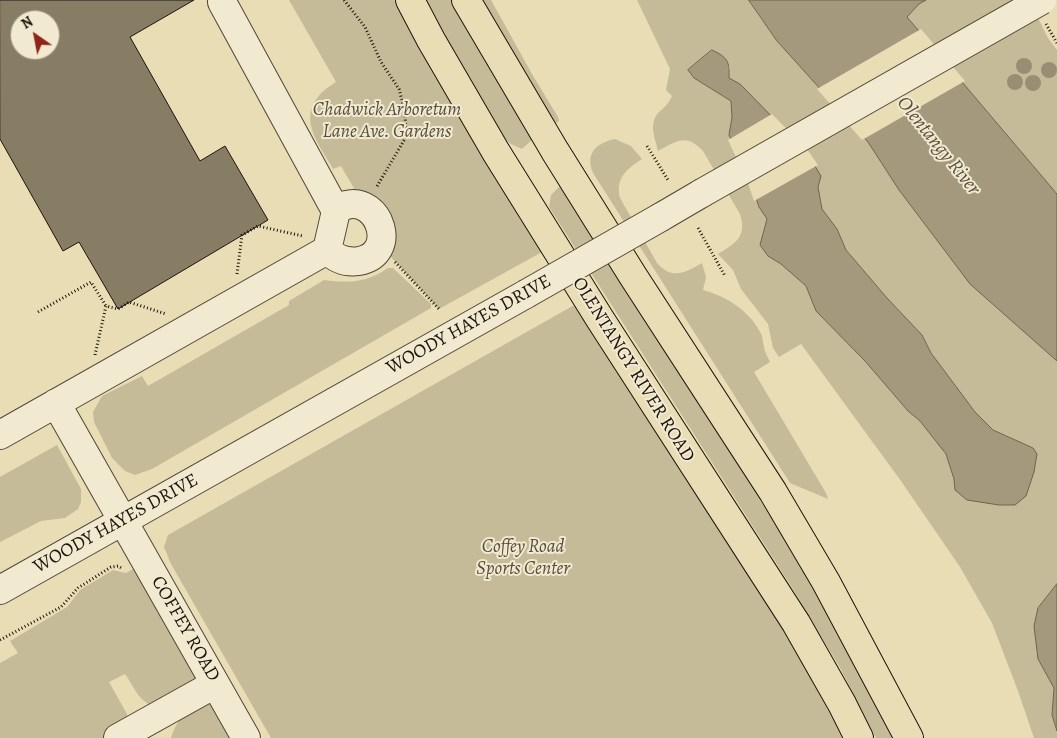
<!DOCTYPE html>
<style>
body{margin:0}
#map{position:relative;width:1057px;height:738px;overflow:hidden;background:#e9ddb6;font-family:Alegreya,serif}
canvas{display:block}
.north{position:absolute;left:10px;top:10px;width:50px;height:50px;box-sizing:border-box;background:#f1e9d0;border:1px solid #9c9482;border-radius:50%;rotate:327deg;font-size:14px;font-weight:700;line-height:20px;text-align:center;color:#1d140c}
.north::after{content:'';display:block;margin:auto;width:18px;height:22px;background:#8f2418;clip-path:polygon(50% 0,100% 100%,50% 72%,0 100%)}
</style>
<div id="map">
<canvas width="1057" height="738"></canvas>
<div class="north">N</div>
</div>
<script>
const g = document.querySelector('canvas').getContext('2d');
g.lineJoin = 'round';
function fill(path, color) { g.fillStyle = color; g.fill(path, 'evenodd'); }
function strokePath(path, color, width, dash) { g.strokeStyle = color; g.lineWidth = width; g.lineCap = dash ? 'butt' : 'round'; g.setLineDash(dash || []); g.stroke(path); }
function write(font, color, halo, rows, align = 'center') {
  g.font = font + ' Alegreya,serif'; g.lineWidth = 4; g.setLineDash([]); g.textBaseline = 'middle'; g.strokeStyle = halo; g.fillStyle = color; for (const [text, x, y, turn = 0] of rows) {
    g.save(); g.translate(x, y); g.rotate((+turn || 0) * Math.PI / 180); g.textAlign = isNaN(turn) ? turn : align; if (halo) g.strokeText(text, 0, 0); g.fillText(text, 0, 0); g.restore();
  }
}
fill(new Path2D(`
 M289,0H394L459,117L542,252L439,309L390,256L396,232L391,218L384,205L355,190L341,166L333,169C321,147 298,121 318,97C322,91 330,86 336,82Z
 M425,0H451L532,140L522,149L511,144L502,137Z
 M481,0H491L532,74L558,117L559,121L556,123L553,122Z
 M637,0H749L777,41L868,142L899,190L970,284L1057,360V584L1038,608V659L1054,688L1052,715L1057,731V738H1034L1018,691L992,623L960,567L901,481L801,344L779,357L773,348L768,324L741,289L733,270L718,254C736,243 747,237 740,214L703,151C686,133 677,141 658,151C655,137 648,124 659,112C665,107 669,103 672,96L666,90L670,69ZM730,66L729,78L740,84L765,111L818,187L822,209L837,229L846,250L887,298L922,335L931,353L975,412L993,430L1033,448L955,490L954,479L946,454L920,421L908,411L865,361L816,311L806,286L781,264L768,256L760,245L767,219L759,207L751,182L729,135L732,117L731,101L694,78L688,70Z
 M926,0H1029L1048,38L1057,50V194L907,17L919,4Z
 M615,139L631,146L642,159C627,169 615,178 620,198L657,263C672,280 685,273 702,263L706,277L703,290C726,296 752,312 762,336C763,339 763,344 764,347C765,353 768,357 770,362L754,372L826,493L828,499L790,483L593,173C585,153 596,143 615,139Z
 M560,186L772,519L817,594L859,671L892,738H876L840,668L796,594L549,207L551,195Z
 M388,268H393L431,304V308L152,469L135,475L125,471L112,458L94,422L93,412L102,396L142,376L148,386L289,305V301L324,280C348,283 367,283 388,268Z
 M576,304L792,644L843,738H271L171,564L164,547L168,535Z
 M57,445L81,489V502L78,509L65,518L41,521L0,542V477Z
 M135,568L200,685L150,705C137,698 133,685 125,674L109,682L127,714L128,719L106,738H0V663L18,653L10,641L67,607L80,590L113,570L126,573Z
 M209,699L230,738H171C178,715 189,711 209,699Z`), '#c6bb99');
const water = new Path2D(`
 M749,0H926L919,4L907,17L1057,194V361L970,284L899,190L868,142L777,41Z
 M712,50C727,57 730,61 729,78L740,84L786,131L807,153L821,176L818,187L822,209L837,229L846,250L887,298L922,335L931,353L975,412L993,430L1033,448L1037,454L1034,472L1026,496L1015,505H999L967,500L955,490L954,479L946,454L920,421L908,411L865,361L816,311L806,286L781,264L768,256L760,245L767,219L759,207L751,182L729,135L732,117L731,101L694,78L688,70Z
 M1057,584V731L1052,715L1054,688L1038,659L1034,626L1038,608Z`);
fill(water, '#a4997c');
strokePath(water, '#6e644f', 1);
fill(new Path2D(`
 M921,29L965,81L862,140L817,89Z
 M772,114L809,152L818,165L754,201L748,183L728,140Z`), '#e9ddb6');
const building = new Path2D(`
 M0,0H194L130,37L200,161L225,146L268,220L118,309L79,242L63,251L0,139ZM20,20H50V50H20Z`);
fill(building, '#877d64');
strokePath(building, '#1d140c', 1);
const minor = new Path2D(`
 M661,217L702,193
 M327,250C336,259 346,263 359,261C399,254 380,196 346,205C343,206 339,209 336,211
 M56,403L246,738
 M0,435L327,250L336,211L222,2
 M0,590L526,294
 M118,738L215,684`);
const major = new Path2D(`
 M410,0L431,40L496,152L600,319L796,623L842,704L859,738
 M466,0L555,151L633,276L773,492L826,582L909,738`);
strokePath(minor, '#504636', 30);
strokePath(major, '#1d140c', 30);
strokePath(new Path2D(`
 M344,0L365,27L381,62L399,89L405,112L406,137L376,188
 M1046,24L1057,43
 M647,146L668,180
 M698,228L725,276
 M395,262L439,309
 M237,274L242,235L258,226L303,236
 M38,312L91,282L106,306
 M95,355L106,306L118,309L129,302L166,314
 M0,640L61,607L78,588L111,567L118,566L123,569`), '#1d140c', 3, [1, 2.5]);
strokePath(minor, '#f1e9d0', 28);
strokePath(major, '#e9ddb6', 28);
const minorBridge = new Path2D(`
 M702,193L1042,0
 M526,294L661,217`);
strokePath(minorBridge, '#504636', 30, []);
strokePath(minorBridge, '#f1e9d0', 28);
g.fillStyle = '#998e73';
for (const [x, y] of [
 [1024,66],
 [1049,70],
 [1015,82],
 [1033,83]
]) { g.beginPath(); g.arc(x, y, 8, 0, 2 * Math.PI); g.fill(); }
write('italic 19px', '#584e3d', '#f1e9d0', [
 ["Chadwick Arboretum",387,110],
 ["Lane Ave. Gardens",387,132],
 ["Coffey Road",523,547],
 ["Sports Center",523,569]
]);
write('19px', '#1d140c', '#f1e9d0', [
 ["WOODY HAYES DRIVE",469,325,-29],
 ["OLENTANGY RIVER ROAD",633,370,58],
 ["WOODY HAYES DRIVE",116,524,-29],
 ["COFFEY ROAD",185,629,60]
]);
write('italic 20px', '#5a503e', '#f1e9d0', [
 ["Olentangy River",938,146,51]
]);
</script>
